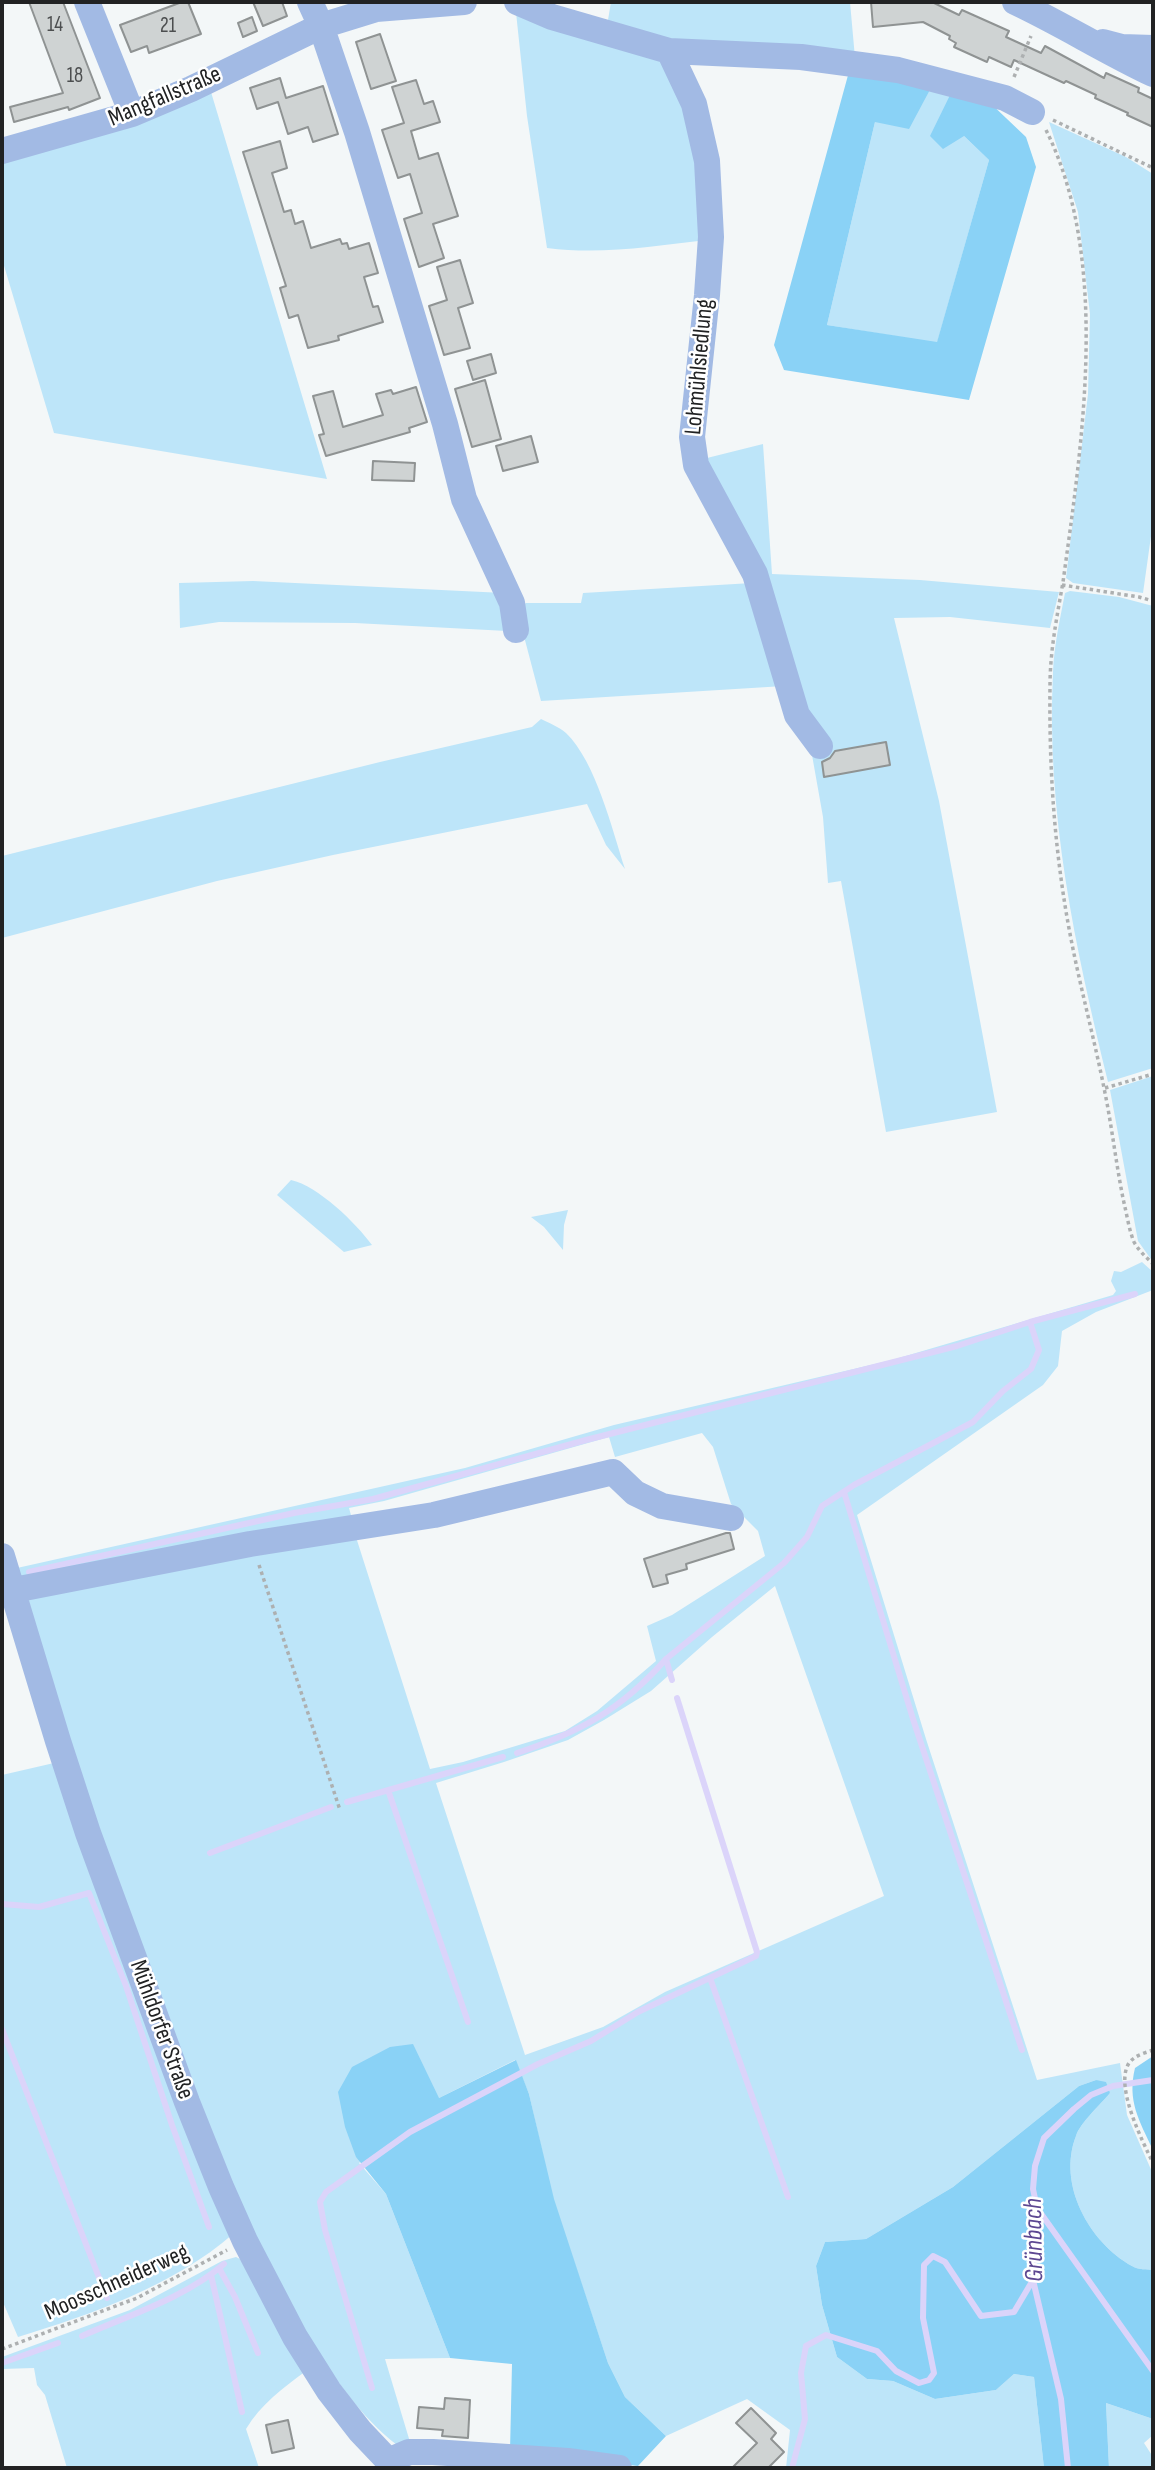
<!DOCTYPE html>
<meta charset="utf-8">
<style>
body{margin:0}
#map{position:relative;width:1155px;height:2470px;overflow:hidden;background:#f3f7f8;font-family:"Sofia Sans Condensed",sans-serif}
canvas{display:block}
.frame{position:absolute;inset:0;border:4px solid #212223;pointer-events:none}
</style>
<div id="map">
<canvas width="1155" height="2470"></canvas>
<div class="frame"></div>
</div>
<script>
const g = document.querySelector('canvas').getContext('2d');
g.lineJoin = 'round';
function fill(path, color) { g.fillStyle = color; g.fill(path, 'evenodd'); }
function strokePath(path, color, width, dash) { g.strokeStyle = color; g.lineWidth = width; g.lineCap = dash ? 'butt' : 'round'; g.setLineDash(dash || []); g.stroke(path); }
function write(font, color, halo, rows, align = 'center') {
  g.font = font + ' "Sofia Sans Condensed",sans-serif'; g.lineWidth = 5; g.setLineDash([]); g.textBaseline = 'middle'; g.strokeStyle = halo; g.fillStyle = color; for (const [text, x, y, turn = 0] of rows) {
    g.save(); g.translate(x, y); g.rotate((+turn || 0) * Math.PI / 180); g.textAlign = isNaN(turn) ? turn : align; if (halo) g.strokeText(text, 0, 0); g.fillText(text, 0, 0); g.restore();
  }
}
fill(new Path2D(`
 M611,2H850L855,58L704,50L607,26Z
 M515,3L669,51L682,74L707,240C653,246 602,255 547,248L527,116Z
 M933,84L953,89L964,136L989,160L937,343L827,325L875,122Z
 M211,92L327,479L54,433L2,259V158Z
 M1049,122L1126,157L1153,174V522L1143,593L1073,583L1066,578L1088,394L1090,314L1078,212Z
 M763,444L772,574L920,580L1059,592L1050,628L950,617L894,618L939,801L997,1112L886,1132L841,881L828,883L823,817L812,755L699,460Z
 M253,581L504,593L507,631L355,623L219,622L180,628L179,583Z
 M752,583L784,686L541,701L521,625L520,607L526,603H581L583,593Z
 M1070,591L1119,597L1153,606V1068L1108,1082C1075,946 1046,814 1053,672C1054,646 1060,619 1065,593Z
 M541,719C549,723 559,727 566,733C596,762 612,829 625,869L606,845L587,804L333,855L217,881L2,938V856L380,762L532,727Z
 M1153,1076V1262L1138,1241L1110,1090Z
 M291,1180C318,1186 356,1223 372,1245L344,1252L277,1195Z
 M568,1210L564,1225L563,1250L544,1227L531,1217Z
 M1142,1262L1153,1272V1290L1096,1312L1062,1331L1058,1366L1043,1385L857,1515L926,1739L1037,2080L1120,2063L1127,2115L1153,2174V2270C1147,2269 1138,2270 1132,2266C1089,2242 1057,2184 1076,2136C1080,2123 1101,2104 1110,2093L1096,2080L1079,2086L953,2187L866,2239L825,2242L816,2266L822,2305L837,2357L867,2379L893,2381L935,2399L996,2390L1014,2374L1034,2377L1044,2468H786L790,2430L747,2399L666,2436L625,2397L608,2363L553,2199L529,2094L515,2060L439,2098L359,2163L386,2194L450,2358L385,2359L410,2442L397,2445C328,2391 276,2281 241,2202C210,2134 184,2065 158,1996C144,1958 128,1920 115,1882C84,1788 56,1693 27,1599L355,1534L430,1769L463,1762L565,1731L597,1711L656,1661L647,1626L672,1615L765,1556L758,1531L731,1504L713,1447L702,1433L615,1457L609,1437L384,1501L349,1508L354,1526L23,1581L17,1568L465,1468L614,1425L892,1360L1113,1295L1116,1291L1111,1281L1114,1271L1121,1272ZM775,1586L884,1896L665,1992L603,2027L525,2055L436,1783L504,1762L568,1740L604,1720L651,1691L712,1637Z
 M54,1763L233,2234C175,2285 90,2315 18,2337L2,2300V1775Z
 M236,2257L240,2259L306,2371C283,2388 261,2404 246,2429L259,2468H67L45,2395L37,2385L34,2368L2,2369V2357L130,2310L222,2261Z
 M1106,2403L1153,2419V2435L1144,2443L1153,2457V2468H1109Z`), '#bde5f9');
fill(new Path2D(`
 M850,68L933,84L909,129L875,122L827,325L937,342L989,160L964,136L943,149L930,136L953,89L986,99L1026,137L1036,167L969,400L784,370L774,345Z
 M413,2044L439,2098L516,2060L529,2094L554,2199L608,2363L625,2397L666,2436L638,2466L510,2451L512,2364L450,2358L386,2194L356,2157L345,2127L338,2092L352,2067L390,2047Z
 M1153,2056V2150C1139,2120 1127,2101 1135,2068Z
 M1096,2080L1106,2082L1110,2093C1101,2104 1080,2123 1076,2136C1057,2184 1089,2242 1132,2266C1138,2270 1147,2269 1153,2270V2419L1106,2403L1109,2468H1044L1034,2377L1014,2374L996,2390L935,2399L893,2381L867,2379L837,2357L822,2305L816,2266L825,2242L866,2239L953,2187L1079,2086Z`), '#8ad2f6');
strokePath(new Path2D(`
 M844,1492L913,1719L1022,2050
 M29,1572L294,1513L373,1499L586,1440L957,1346L1030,1322L1135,1294
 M666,1659L672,1680
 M517,1753C580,1732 621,1710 666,1659L784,1563L807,1537L822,1506L854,1485L973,1422L1003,1391L1031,1369L1039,1350L1030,1322
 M388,1790L468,2022
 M347,1802L503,1757
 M210,1853L331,1807
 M2,1904L39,1907L89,1893L126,1986L172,2125L209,2227
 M710,1978L788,2197
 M2,2029L107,2298
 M1037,2208L1153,2371
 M219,2268L235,2297L258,2353
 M211,2275L242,2412
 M82,2336C129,2315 185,2298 224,2264
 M2,2363L58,2343
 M372,2388L325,2230L320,2202L326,2192L410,2132L538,2064L591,2041L638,2012L756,1956L757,1952L677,1698
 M792,2468L805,2419L801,2373L806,2346L826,2335L877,2351L896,2371L919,2383L929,2380L934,2373L923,2318L924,2265L933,2256L945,2262L981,2316L1014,2312L1033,2280
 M1068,2468L1061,2399L1033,2280L1037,2208L1033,2189L1035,2166L1044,2138L1074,2109L1091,2095L1113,2086L1153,2080`), '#dbd4fa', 6);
const building = new Path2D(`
 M29,2H63L100,98L69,110L68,107L14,122L10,107L63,93Z
 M182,2H188L201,34L149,53L147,46L131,52L120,25Z
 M253,2H282L287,16L263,26Z
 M871,2H932L959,15L962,10L1009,31L1006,37L1041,53L1045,46L1104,78L1106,73L1139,88L1138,92L1153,99V127L1127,115L1128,113L1095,98L1096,95L1066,81L1064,83L1014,60L1011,67L989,57L987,62L954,47L956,43L949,39L950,36L923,22L873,27Z
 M252,17L257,31L243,37L238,23Z
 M380,34L396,81L371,89L356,42Z
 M280,78L286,98L323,86L338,134L313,142L308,127L288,134L278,102L257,109L250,88Z
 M416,80L424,104L433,101L440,122L411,131L419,159L438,153L458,216L433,224L444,258L419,267L404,219L422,213L410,174L398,178L382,130L404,123L392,87Z
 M280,141L287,168L272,173L284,212L291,210L295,224L303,221L311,248L340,239L342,244L347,243L349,249L369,243L378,273L364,277L373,307L378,306L383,322L338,336L339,340L308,348L298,315L289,318L280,288L286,286L243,152Z
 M460,260L473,303L458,308L470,348L444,355L429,306L447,300L437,267Z
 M491,354L496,373L473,380L467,361Z
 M485,380L501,439L472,447L455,389Z
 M416,387L427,422L409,428L410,432L326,456L319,435L324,434L313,396L333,391L343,427L383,415L376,394L391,390L393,394Z
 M531,436L538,462L503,471L496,446Z
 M373,461L415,463L414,481L372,480Z
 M886,742L890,765L824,777L822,762L830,758L835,751Z
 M726,1533H730L734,1549L686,1564L687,1569L666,1575L668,1583L653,1587L644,1559Z
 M445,2398L470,2400L468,2438L442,2436L443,2430L417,2428L419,2407L444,2409Z
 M751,2408L776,2433L771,2439L784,2452L768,2468H732L757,2443L736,2423Z
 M288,2420L294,2448L272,2453L266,2425Z`);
fill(building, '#cfd3d3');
strokePath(building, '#8f9393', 2);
strokePath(new Path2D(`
 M1014,77L1031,36
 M1053,120L1153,168
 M1046,130C1111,261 1082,443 1063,582C1057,617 1050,650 1050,686C1049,766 1054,844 1068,923C1078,979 1093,1033 1104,1088C1112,1126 1116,1165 1124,1203C1127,1215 1129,1230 1134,1242C1139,1251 1146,1257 1153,1264
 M1062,585L1139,597L1153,601
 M1105,1088L1153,1074
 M259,1565L340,1810
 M1153,2050C1145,2053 1135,2055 1129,2063C1114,2086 1143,2142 1153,2163
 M2,2349L137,2298L227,2250`), '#adb0b1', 3.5, [3.5, 3.5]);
strokePath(new Path2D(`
 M87,2L132,114
 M310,2L321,26L357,132L445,424L464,499L512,603L516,630
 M517,2L552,17L669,51L801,57L898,70L1005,98L1032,112
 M1015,2C1062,24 1106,52 1153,74
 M1103,42L1122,47L1153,48
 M669,51L694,104L707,161L711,237L707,295L692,437L696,465L755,574L797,715L820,746
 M2,151L132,114L191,89L321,26L376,9L464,2
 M2,1556L58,1741L88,1833L187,2102L221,2187L245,2241L295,2337L329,2391L360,2431L395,2468
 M14,1590L250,1544L434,1515L613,1472L635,1493L662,1506L731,1518
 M388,2461L409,2452H433L568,2461L619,2468`), '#a2bae4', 26);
write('21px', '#4c4e4f', null, [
 ["14",55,26],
 ["21",168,27],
 ["18",75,77]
]);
write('24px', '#212223', '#fff', [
 ["Mangfallstraße",165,97,-23],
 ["Lohmühlsiedlung",700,367,-85],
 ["Mühldorfer Straße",161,2030,70],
 ["Moosschneiderweg",117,2283,-24]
]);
write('italic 26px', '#5d4892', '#fff', [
 ["Grünbach",1035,2240,-91]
]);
</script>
